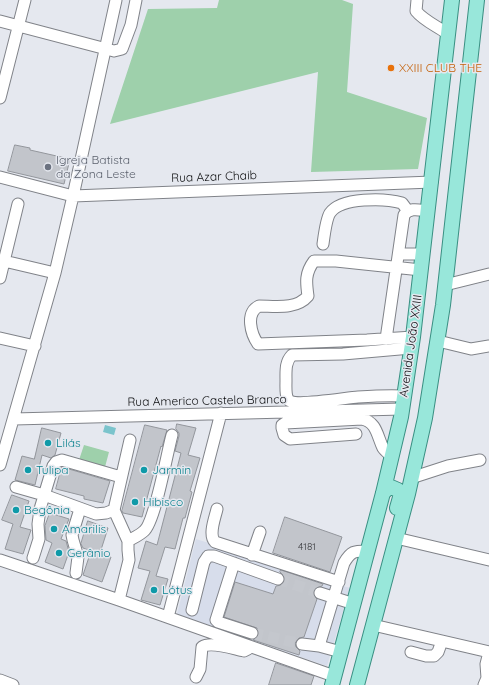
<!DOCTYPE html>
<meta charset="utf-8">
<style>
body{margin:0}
canvas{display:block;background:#e5e8ef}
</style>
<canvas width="489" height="685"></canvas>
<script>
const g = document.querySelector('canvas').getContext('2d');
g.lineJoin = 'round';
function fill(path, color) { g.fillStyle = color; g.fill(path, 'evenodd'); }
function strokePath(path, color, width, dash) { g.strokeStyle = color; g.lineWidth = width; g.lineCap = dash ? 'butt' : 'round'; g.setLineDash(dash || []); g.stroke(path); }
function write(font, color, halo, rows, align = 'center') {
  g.font = font + ' Quicksand,sans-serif'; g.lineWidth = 3; g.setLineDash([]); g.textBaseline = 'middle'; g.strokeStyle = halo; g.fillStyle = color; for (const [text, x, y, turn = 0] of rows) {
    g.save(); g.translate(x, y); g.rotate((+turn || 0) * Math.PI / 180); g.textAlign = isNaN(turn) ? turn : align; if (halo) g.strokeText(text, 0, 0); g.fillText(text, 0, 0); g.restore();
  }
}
fill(new Path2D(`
 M196,539L350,588L327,666L177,614Z`), '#d7ddeb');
fill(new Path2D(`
 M219,0H342L353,4L347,92L427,118L418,169L311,172L318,72L110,124L148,9L217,8Z
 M84,445L109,452L105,467L79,460Z`), '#9ed0ab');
fill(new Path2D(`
 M105,425L116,428L114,435L103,432Z`), '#7bc4cc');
const building = new Path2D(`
 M15,145L30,148V150L70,159L64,184L8,171Z
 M177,424L196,428L188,455L200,458L190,491L192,492L185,518H183L175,549L165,547L156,576L168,579L160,605L141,600L150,571L138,568L146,541L157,545L181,453L175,451L179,436V433L176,429Z
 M145,425L167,430L162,447L161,446L142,517L123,513L122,511Z
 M42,428L61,433L55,455L51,458L42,455L35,485L15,480L22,456L34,459Z
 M62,467L110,481L103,503L84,499V496L56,489Z
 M12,495L29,501L20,527L31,530L23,554L5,549L13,524L2,520Z
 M50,513L69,519L61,539L66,541L69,552L63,569L45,562L52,543L46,540L45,526Z
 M285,517L342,537L330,572L273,553Z
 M88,521L108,528L100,553L111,557L102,582L83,575L91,551L83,548L81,544Z
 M281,570L323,584L322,586L316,588L314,590L313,595L317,599L304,637L299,638L295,643L296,647L300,651L299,655L253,640L256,638L258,636L259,632L257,628L224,617L235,582L273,594L276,586L282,585L285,581V577L280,572Z
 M276,663L314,676L311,685H269Z`);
fill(building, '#c2c5cb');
strokePath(building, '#93969c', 1);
strokePath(new Path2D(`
 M278,579L320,593
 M252,633L302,644`), '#c4c7cd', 11, [11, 5.5]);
const minor = new Path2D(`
 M417,0L416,11C424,21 437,26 448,34
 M0,21L114,51L122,49L131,25L136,0
 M0,98L25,0
 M0,177L73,196L432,182
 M323,244C324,237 326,219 330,213C341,197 385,198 402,203L408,211
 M399,254H423
 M4,261L55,273
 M0,278L18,204
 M445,285L489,274
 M413,337L367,340L258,344C251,334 245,313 259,306C275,306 296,310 308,296C306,282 305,273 314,261H336L421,270
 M0,338L35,346
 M386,339L404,215C410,207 419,210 428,211
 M438,341L471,349L489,346
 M404,396C389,395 373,396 358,397C345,398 299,406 290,401C285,399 286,386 286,381C286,371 285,362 292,355L343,354L411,348
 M14,419L402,409
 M356,434L290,439L284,435L282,428V425L285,423L362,419C377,422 377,436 383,448C385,451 389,454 392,457
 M0,465L55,273L73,196L116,0
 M411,478L448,466L480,460
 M16,487L44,495L96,514L106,513L114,510
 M217,509C215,518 208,535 215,542L339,582
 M396,538L489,560
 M128,541C133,538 140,535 144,531C155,522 167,453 172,435
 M252,555L260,532
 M33,558L39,539L38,524L40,509L53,466L56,462L62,460L121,477
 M0,560L119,600L334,676
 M234,563L216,620L218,622L252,633
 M76,573L78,557L73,540L72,535L80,509
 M320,593L354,604
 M119,600L129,560L128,550V541L114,510L130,440
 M192,610L204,562L208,556H214L278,579
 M168,617L221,413
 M373,625L489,652
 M302,644L319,646L341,652
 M319,646L344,563C351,551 354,551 367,551
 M411,652L426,656H434L438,652L442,641
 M196,677L200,669L202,647C211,641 234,649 244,651L248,649L249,646
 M0,680L13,685
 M484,685L487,678L486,664L489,652`);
const major = new Path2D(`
 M383,493L387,489L391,487L398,490L401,494L397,508
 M332,685L383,493L401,417L413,337L452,0
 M357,685L408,494L425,418L443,305L477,0`);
strokePath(minor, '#808389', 13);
strokePath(major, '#3a9083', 16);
strokePath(minor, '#fff', 11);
strokePath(major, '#98e7da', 14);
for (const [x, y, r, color] of [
 [391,68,4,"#e8710a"],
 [48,167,4,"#6b7280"],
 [48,443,4,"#0f9aa8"],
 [28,470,4,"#0f9aa8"],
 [144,470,4,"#0f9aa8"],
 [135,502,4,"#0f9aa8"],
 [16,510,4,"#0f9aa8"],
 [54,529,4,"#0f9aa8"],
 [59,553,4,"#0f9aa8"],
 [154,590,4,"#0f9aa8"]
]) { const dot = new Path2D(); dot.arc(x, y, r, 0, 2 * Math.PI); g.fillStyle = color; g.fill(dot); strokePath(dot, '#e5e8ef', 1.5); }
write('10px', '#3a3b3e', null, [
 ["4181",307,547]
]);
write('12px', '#c56008', '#e5e8ef', [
 ["XXIII CLUB THE",399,68]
], 'left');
write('12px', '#5b616d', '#e5e8ef', [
 ["Igreja Batista",56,160],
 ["da Zona Leste",56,174]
], 'left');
write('12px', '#0c0d0f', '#e5e8ef', [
 ["Rua Azar Chaib",214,177,-2],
 ["Avenida João XXIII",411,346,-82],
 ["Rua Americo Castelo Branco",207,401,-1]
]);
write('12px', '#0d838f', '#e5e8ef', [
 ["Lilás",56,443],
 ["Tulipa",36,470],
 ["Jarmin",152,470],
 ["Hibisco",143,502],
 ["Begônia",24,510],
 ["Amarilis",62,529],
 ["Gerânio",67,553],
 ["Lótus",162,590]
], 'left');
</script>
